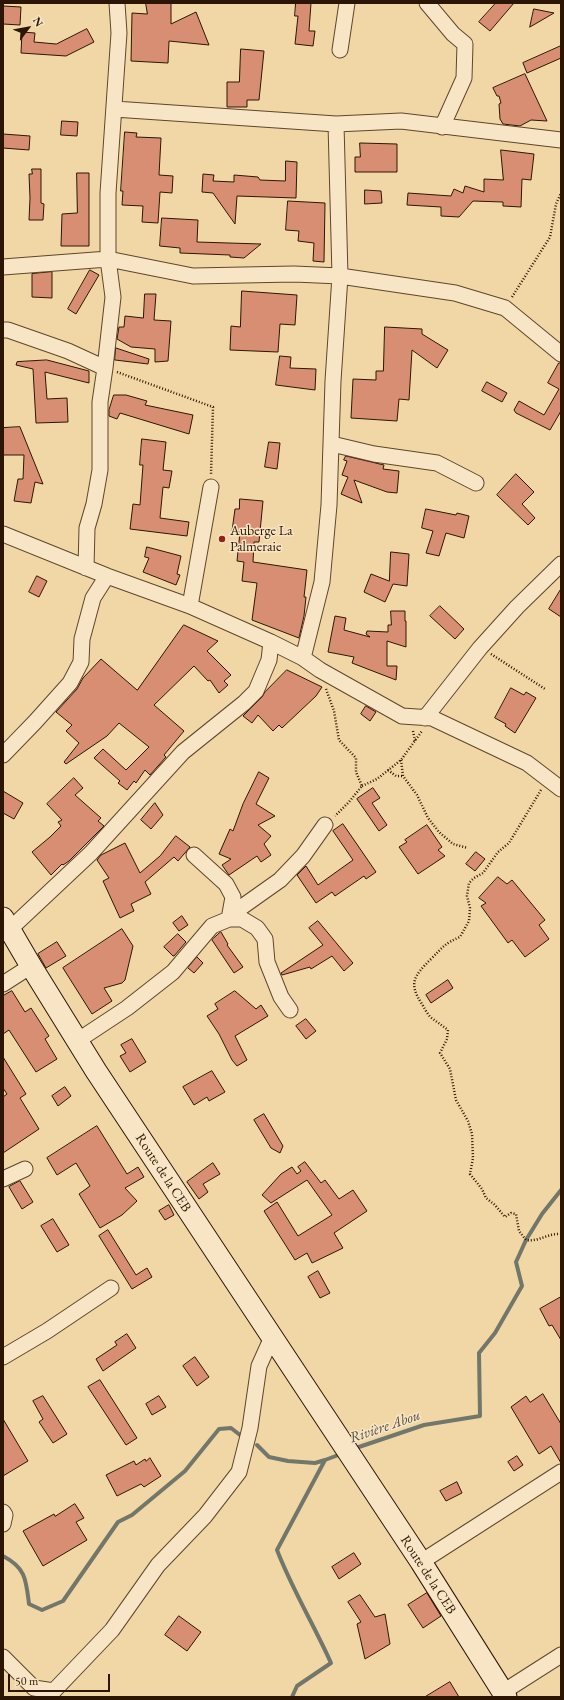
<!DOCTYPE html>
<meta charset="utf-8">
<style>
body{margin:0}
#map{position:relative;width:564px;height:1700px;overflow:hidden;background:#f2d7a6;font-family:"EB Garamond",serif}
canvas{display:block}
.frame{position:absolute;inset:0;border:4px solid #2c1603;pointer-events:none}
.north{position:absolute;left:8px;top:8px;width:40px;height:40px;-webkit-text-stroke:3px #f7e5c5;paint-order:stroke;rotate:58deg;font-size:11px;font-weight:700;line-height:16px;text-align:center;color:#2c1603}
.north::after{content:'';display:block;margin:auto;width:14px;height:18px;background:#2c1603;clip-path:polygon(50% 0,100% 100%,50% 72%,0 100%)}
.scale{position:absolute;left:8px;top:1674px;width:102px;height:18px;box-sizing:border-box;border:2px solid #2c1603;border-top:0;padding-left:5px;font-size:12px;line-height:14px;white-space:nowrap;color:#2c1603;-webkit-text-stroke:3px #f7e5c5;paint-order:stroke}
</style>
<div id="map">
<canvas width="564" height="1700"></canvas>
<div class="frame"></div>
<div class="north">N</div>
<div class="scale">50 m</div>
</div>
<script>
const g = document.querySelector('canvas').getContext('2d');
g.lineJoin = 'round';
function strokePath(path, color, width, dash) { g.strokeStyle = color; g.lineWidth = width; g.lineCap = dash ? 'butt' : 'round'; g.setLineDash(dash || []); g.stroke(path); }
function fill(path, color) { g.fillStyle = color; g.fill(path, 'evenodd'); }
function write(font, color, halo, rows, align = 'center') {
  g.font = font + ' "EB Garamond",serif'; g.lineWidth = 3; g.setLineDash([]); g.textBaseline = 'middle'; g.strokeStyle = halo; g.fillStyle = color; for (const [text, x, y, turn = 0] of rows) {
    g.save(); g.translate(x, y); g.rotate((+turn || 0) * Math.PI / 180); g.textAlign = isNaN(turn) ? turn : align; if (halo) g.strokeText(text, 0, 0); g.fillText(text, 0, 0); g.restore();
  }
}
strokePath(new Path2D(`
 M257,1445L269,1457L288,1461L315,1463L325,1460
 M353,1449L424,1425L480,1416L479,1353L495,1333L522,1286L516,1262L526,1240L542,1214L561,1190
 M3,1556C26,1568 26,1580 29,1604L42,1610L63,1601L118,1522L132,1515L185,1471L219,1429L231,1428L240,1435
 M292,1697L297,1686L331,1663C314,1625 292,1589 277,1550L325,1460L341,1454`), '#71776b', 4);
const building = new Path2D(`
 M146,3H171V24L196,12L209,45L169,41L168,63L131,61L132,13L147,14Z
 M296,3H311L309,31H315L313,46L295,44L298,16H295Z
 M496,3H514L490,31L479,22Z
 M3,6L21,7L20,25L3,24Z
 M534,9L554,13L530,27Z
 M87,29L94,42L66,56L21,53L22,32L35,33L34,42L56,44Z
 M561,46V58L527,73L523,63Z
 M241,49L264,51L259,100H247V107H227V82H239Z
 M525,74L547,121L531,120L520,126L503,124L500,119L499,104L501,103L499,96H497L493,88Z
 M62,121L78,122L77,136L61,135Z
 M125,132L137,133L136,137L161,138L159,175L173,176L172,193L160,192L158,223L142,222L143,206L122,205L123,191H121Z
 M3,134L30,136L29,150L3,148Z
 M360,143L397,144V172H355V157H360Z
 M501,150L534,154L531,180L522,179L521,207L503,206V202L473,201L459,217L441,216V207L407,205L408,193L451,196L454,189L463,193L465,186L484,192V179L503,180Z
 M286,161L297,162L296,198L237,196L235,224L213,193L202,192L203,174L214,175L213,181L234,182V175L258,177L260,180L285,181Z
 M32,169H41V203L44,204L43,220H29L30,198L29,174H32Z
 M77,173H89V246H61L62,214L77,213Z
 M365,190L381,191L382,203L365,204Z
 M288,201L325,203L324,262L313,261L314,243L298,241L299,231L286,230Z
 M162,218L198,220L197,242L261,244L244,258L230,257V255L180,253V248L160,246Z
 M90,270L99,275L76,314L68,309Z
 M52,272V298L32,297V274Z
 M242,291L297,295L295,325L280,324L278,352L230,350L231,326L240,327Z
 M145,294H156L154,320L171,321L168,361L155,362V349L131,347L117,339L119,327H124L125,316L143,318Z
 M385,327L422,329V334L448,350L437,368L412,350L409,400L399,399L397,421L351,418L353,379L376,380V371H383Z
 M116,348L149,359L148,364L115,360Z
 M280,356L291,357L290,368L316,369L315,390L276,385Z
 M47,360L89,371V383L45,372L47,399L67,398L68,422L36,423L33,369L16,365L17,362Z
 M559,363H561V411L550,430L516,413L514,410L519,401L544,415L559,389L548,383Z
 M487,382L507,393L502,402L482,391Z
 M114,395H126L147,401L145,405L193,415L189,434L120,413L117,419L109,416V410Z
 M20,427L43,484L35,482L31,503L14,501L18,479H23L24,455H3V428Z
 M142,439L166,442L163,470L172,471L169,488L163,487L160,518L189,522L187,536L130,529L133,504L140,505L143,465H140Z
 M269,442L280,443L277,469L265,467Z
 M346,456L384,465L383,469L399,471L397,493L387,492L354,480L362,503L341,494L348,477L342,475L347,461L344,460Z
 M516,474L534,492L522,504L535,518L528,525L497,495Z
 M240,499L263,501L259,542H254L253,562L307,570L304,597H306L304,616L299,638L252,620L257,583L242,581L244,562L237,561L240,532L232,531L235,509H239Z
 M426,509L456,515L457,513L469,516L464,538L446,533L439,556L426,553L433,531L422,528Z
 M147,547L181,556L177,574L180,575L176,585L143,572L149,558L145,557Z
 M391,552L409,554L407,586L393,584L385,602L364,592L371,574L389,581Z
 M37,576L47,581L39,597L29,592Z
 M561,589V617L549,609Z
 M440,606L464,629L455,639L430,616Z
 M391,611H405V621H406V647L387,641V666H397L396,680L352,663L354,657L328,652L335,616L346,618L344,630L370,637L366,634L367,631L388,632V625H391Z
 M184,625L218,641L207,651L231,675L224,681L228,685L219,693L210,680L208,681L194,666L154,705L184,731L164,755L166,757L150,775L145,770L136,783L134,781L127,790L118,783L120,781L94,758L103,749L126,770L149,747L119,723L107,736L66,764L64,762L79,743L66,731L72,725L56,712L77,689L83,678L101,659L137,690Z
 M287,670L322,687L316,696L282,728L279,725L273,731L258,715L252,723L243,716L262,697L265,692Z
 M511,688L524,695L526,692L536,698L515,733L505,726L506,724L495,718Z
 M366,706L376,712L370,721L361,714Z
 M259,772L269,778L256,804L275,816L258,825L271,836L264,844L271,855L261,862L257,856L229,875L222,865L231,859L219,854L230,829L233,831L243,804Z
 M74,778L83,788L75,795L101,818L98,821L104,826L69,861L63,865L62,864L51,875L32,852L50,837L61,826L58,822L62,820L47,804Z
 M373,788L380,798L372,803L387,825L379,831L357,799Z
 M3,791L23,803L14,819L3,813Z
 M155,803L163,815L151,829L141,820Z
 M343,824L376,872L366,879L364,876L335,896L332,892L316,903L297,875L306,866L318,885L353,860L333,831Z
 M427,825L442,847L438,850L445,856L418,874L399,847L407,842L405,840Z
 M176,836L190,847L178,861L174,857L145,882L151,894L131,904L134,911L120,918L103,881L109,878L97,860L101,855L125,843L140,873L160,856Z
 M476,852L485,859L475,871L466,864Z
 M498,877L507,884L512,880L545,920L539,925L549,939L525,957L512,940L508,943L481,906L486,903L479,898Z
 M182,916L188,925L179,931L173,923Z
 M318,921L353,963L344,971L332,956L311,969L310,967L282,975L281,973L323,945L309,928Z
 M122,929L133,946L125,980L122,983L104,988L112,1001L92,1014L63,968Z
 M221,932L228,944L227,945L243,967L234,973L212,940Z
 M178,934L186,942L174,956H173L164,947Z
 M57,942L66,956L46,968L38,954Z
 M197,957L203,963L194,973L188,968Z
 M448,980L453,988L431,1003L426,995Z
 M12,991L25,1012L31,1008L49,1036L45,1039L57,1059L36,1072L9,1030L3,1034V996Z
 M235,991L256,1009L261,1005L268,1016L235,1036L247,1060L237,1066L232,1060L219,1034L207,1016L218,1009L215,1004Z
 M306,1019L316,1031L306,1039L296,1026Z
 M132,1039L146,1062L130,1072L120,1056L126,1053L121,1045Z
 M3,1057L26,1094L20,1098L39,1129L3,1153V1097L7,1094L3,1088Z
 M212,1071L225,1092L209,1101L207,1097L194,1105L183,1087Z
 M65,1087L71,1096L58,1106L52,1096Z
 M264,1114L283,1146L280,1153L271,1148L254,1120Z
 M97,1126L127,1174L138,1167L144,1177L125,1188L137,1201L122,1215L100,1228L79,1194L90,1186L76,1163L57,1175L47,1158Z
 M305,1162L321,1183L325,1180L339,1199L353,1190L367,1211L334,1233L343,1248L312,1263L307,1253L295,1260L264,1211L277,1202L298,1236L332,1215L307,1180L271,1203L262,1195L281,1174L292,1167L297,1174L301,1171L298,1167Z
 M213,1163L220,1174L203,1184L208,1192L199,1199L187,1182Z
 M20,1181L33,1202L22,1209L9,1187Z
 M169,1205L174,1215L165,1220L159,1211Z
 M53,1219L69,1245L57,1252L41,1226Z
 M108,1230L136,1275L147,1268L152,1277L132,1289L99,1236Z
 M318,1271L330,1293L320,1298L308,1277Z
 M561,1297V1340L552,1325L549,1326L540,1309Z
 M127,1334L136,1348L103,1371L96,1359L117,1345L115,1342Z
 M195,1357L209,1377L197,1386L183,1366Z
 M100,1380L137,1438L126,1445L88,1387Z
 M543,1394L561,1424V1463L551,1446L539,1454L511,1407L526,1396L530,1402Z
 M43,1396L67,1434L53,1443L39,1422L43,1419L33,1401Z
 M159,1396L166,1407L152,1415L146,1404Z
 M3,1419L28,1461L3,1476Z
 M517,1456L523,1465L514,1471L508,1462Z
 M150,1458L161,1476L144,1487L141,1484L117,1496L106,1475L134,1461L136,1465L145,1459L146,1461Z
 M457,1482L462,1493L446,1501L440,1491Z
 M75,1504L84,1518L76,1522L87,1540L43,1566L23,1531L54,1514L55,1516Z
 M354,1553L361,1564L339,1579L332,1567Z
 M427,1593L441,1616L423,1628L408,1605Z
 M360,1595L375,1617L385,1614L390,1644L365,1659L357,1624L361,1622L348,1602Z
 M179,1616L201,1632L187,1651L165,1635Z
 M450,1682L459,1697H425Z`);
fill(building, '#d88e72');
strokePath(building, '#2c1603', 1);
const street = new Path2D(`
 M427,3L453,34L465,44L464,78L442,127
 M340,50L347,3
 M114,109L336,124L401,121L561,140
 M3,267L108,259V193L119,33L117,3
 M3,330H8L68,351L105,368
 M332,444L374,454L437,463L476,483
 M3,534L107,576L190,606L271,642L303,658L320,670L402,716L432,718L527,763L561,789
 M86,568L87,528L94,504L100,470V402L105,368L113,297L108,259L193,276L294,274L340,276L455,293L505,308L561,354
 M190,606L211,487
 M303,658L322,582L329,505L333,381L340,276L336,124
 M425,718L480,648L517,607L561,564
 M3,755L35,722L70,683L81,662L82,639L93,598L107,576
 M194,855L226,884L233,897L229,919L239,909L280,880L303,856L325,825
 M9,930L91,853L183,752L244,703L256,691L269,660L271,642
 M3,984L31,966
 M77,1041L127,1008L173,972L212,926L229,919H242L257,928L265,939L267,962L281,997L290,1010
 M3,1179L25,1169
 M3,1357L47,1331L111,1288
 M3,1512L5,1515L3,1524
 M421,1562L561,1472
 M3,1657L34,1688L54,1691
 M503,1692L561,1655
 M48,1697L112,1630L158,1565L205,1516L239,1472L250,1428L259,1366L272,1337`);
const secondary = new Path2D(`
 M3,918L31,966L96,1071L421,1562L506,1697`);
strokePath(street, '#5e462c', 17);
strokePath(secondary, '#2c1603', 23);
strokePath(new Path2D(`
 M512,297L550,237L556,204L561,193
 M117,372L213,407L211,474
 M491,654L545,689
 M326,689L334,711L339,740L356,758V772L362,786L349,802L335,816
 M413,731L415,741
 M401,760L403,776L417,795L428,818L439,832L453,844L468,848
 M388,770L396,776H403
 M362,786L377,779L401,760L422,731
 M541,790L509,843L498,852L483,873L474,878L469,883L467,896L470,908L469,921L460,937C445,943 442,948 431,959C414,976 408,983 422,1004C425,1009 428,1016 433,1019C438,1023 443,1026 448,1030L447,1039L440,1053L450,1069L456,1100L468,1121L472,1134L473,1158L470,1174L482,1189L486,1198L495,1205L505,1217L511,1213L516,1214L519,1231L526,1240C539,1242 548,1233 561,1234`), '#2c1603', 2.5, [1, 2]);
strokePath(street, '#f7e5c5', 15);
strokePath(secondary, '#f7e5c5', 21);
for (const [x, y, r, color] of [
 [222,539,4,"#8f2418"]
]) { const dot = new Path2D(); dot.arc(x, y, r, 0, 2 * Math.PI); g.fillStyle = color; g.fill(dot); strokePath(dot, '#f7e5c5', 1.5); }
write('14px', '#2c1603', '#f7e5c5', [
 ["Auberge La",230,531],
 ["Palmeraie",230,547]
], 'left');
write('14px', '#2c1603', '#f7e5c5', [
 ["Route de la CEB",163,1173,57],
 ["Route de la CEB",428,1575,57]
]);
write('italic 15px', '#544e40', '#f7e5c5', [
 ["Rivière Abou",385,1427,-19]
]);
</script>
